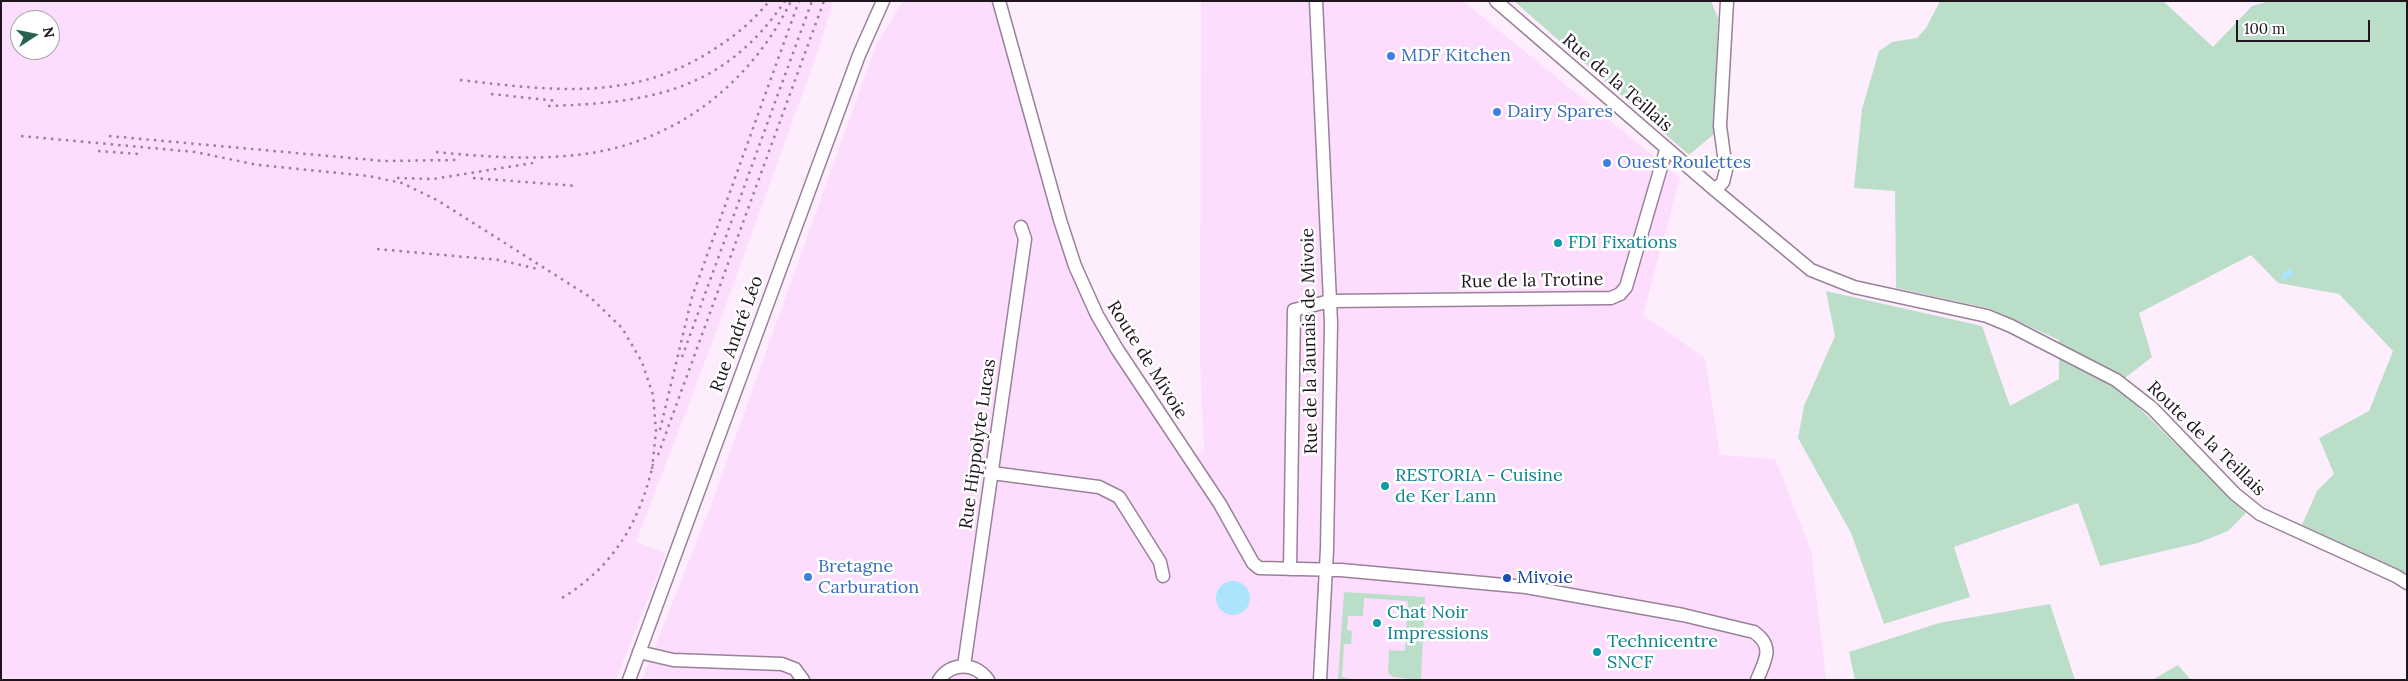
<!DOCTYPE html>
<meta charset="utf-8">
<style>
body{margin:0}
#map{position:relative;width:2408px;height:681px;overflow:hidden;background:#fdedfd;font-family:Lora,serif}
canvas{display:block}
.frame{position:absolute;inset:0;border:2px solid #1e151e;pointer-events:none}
.north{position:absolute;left:10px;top:10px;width:50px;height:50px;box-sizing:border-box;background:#fff;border:1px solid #a5a1a5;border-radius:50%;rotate:79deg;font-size:14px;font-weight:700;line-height:20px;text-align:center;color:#1e151e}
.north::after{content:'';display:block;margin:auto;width:18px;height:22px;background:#27634d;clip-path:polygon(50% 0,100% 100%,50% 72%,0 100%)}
.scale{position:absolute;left:2236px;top:20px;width:134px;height:22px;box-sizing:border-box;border:2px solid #1e151e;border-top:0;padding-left:6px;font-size:15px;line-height:18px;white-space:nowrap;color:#1e151e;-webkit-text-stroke:4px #fff;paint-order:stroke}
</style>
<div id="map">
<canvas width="2408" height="681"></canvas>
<div class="frame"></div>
<div class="north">N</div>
<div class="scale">100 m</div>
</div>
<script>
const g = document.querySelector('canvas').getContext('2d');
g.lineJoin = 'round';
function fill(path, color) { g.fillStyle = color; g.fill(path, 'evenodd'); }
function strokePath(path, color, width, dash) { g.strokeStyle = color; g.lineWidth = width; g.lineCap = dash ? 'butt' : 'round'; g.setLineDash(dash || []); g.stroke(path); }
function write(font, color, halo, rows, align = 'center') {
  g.font = font + ' Lora,serif'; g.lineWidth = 5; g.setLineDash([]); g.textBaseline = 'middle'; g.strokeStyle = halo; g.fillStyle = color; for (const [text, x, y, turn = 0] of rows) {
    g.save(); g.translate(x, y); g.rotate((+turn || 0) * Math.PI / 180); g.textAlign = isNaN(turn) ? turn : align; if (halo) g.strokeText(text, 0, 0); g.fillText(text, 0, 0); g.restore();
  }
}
fill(new Path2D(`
 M1,1H833L819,48L712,343L636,542L666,553L616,680H1ZM20,20H50V50H20Z
 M903,1H996L1079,263L1102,314L1195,456L1204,450L1200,358L1201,1H1463L1680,178L1643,315L1705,358L1720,455L1775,459L1811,550L1826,680H642L714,497L876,45Z`), '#fdddfd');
fill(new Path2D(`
 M1514,1H1711L1718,18L1714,134L1689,155Z
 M1940,1H2163L2213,47L2252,6L2270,1H2407V579L2375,559L2302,525L2317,491L2334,474L2319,438L2369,411L2393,351L2339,294L2278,283L2251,255L2139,313L2152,357L2116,385L2246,513L2228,531L2198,543L2100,566L2078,503L1954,547L1970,597L1884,624L1851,533L1798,438L1804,406L1835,336L1826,291L1982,326L2010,406L2059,379V340L1991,309L1896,288L1895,191L1854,188L1862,109L1879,51L1892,42L1917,38L1926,28Z
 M1344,592L1425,597L1421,680L1393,677L1388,673L1389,650L1405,651L1408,601L1364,598L1363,616H1348L1347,630L1352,631L1351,644H1344L1342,677L1349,678L1348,680H1338Z
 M2050,604L2075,680H1855L1849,652L1939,623Z
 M2178,665L2191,680H2152Z`), '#bbdec9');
fill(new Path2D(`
 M2290,268L2294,275L2282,281L2281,275Z
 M1216 598a17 17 0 1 1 34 0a17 17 0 1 1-34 0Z`), '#ace4fd');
const minor = new Path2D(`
 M999,1L1060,220L1075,266L1097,315L1117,349L1220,504L1253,563L1259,568L1341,570L1526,587L1683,615L1754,632C1775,647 1765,660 1757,680
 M1316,1L1331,323L1327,549L1320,680
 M1496,1L1715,190
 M1727,1L1720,126L1726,170L1723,182L1715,190L1811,270L1854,287L1987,316L2011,326L2116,380L2152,408L2235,494L2260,514L2396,576L2407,583
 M992,473L1099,487L1119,497L1160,562L1163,576
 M1290,569L1294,310L1330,301L1611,298L1620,294L1626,287L1666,150
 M639,652L673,660L782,664L795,669L803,680
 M964,666L1025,239L1021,227
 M629,680L859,55L883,1
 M939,680C951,662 975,662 988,680`);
strokePath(minor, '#998199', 15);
strokePath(minor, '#fff', 12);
strokePath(new Path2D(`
 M460,80C549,90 628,102 708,53C731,39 753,22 769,1
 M491,94L557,101
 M548,106C650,103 724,91 785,1
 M21,136L195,152L258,165L368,176L402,183L437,200L590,297L622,328L642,362L653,395L656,431L652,469
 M109,136L384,161L458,160
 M98,151L139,154
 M436,152C488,157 540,161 591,153C680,139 752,81 791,1
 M397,178L433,179L533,163
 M473,178L577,186
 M377,249L499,260L538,269
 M682,357L812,1
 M660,430L692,297L799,1
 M658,455L824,1
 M562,598C613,567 640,522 653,464`), '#928592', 2.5, [2.5, 5]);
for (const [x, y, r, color] of [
 [1391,56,5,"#3f7fe0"],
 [1497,112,5,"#3f7fe0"],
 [1607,163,5,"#3f7fe0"],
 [1558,243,5,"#0f9aa8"],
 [1385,486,5,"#0f9aa8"],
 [808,577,5,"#3f7fe0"],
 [1507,578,5,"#1a4fb4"],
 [1377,623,5,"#0f9aa8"],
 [1597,652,5,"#0f9aa8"]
]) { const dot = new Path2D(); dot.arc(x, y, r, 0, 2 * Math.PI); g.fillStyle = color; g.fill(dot); strokePath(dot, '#fff', 2); }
write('18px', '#366cbe', '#fff', [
 ["MDF Kitchen",1401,56],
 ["Dairy Spares",1507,112],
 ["Ouest Roulettes",1617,163],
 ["Bretagne",818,567],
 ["Carburation",818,588]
], 'left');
write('18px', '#1e151e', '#fff', [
 ["Rue de la Teillais",1617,83,41],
 ["Rue de la Trotine",1532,281,-1],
 ["Rue André Léo",737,334,-70],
 ["Rue de la Jaunais de Mivoie",1310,341,-91],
 ["Route de Mivoie",1147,360,58],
 ["Route de la Teillais",2206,439,44],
 ["Rue Hippolyte Lucas",978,444,-82]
]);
write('18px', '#0d838f', '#fff', [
 ["FDI Fixations",1568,243],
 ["RESTORIA - Cuisine",1395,476],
 ["de Ker Lann",1395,497],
 ["Chat Noir",1387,613],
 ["Impressions",1387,634],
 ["Technicentre",1607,642],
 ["SNCF",1607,663]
], 'left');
write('18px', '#164399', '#fff', [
 ["Mivoie",1517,578]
], 'left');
</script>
